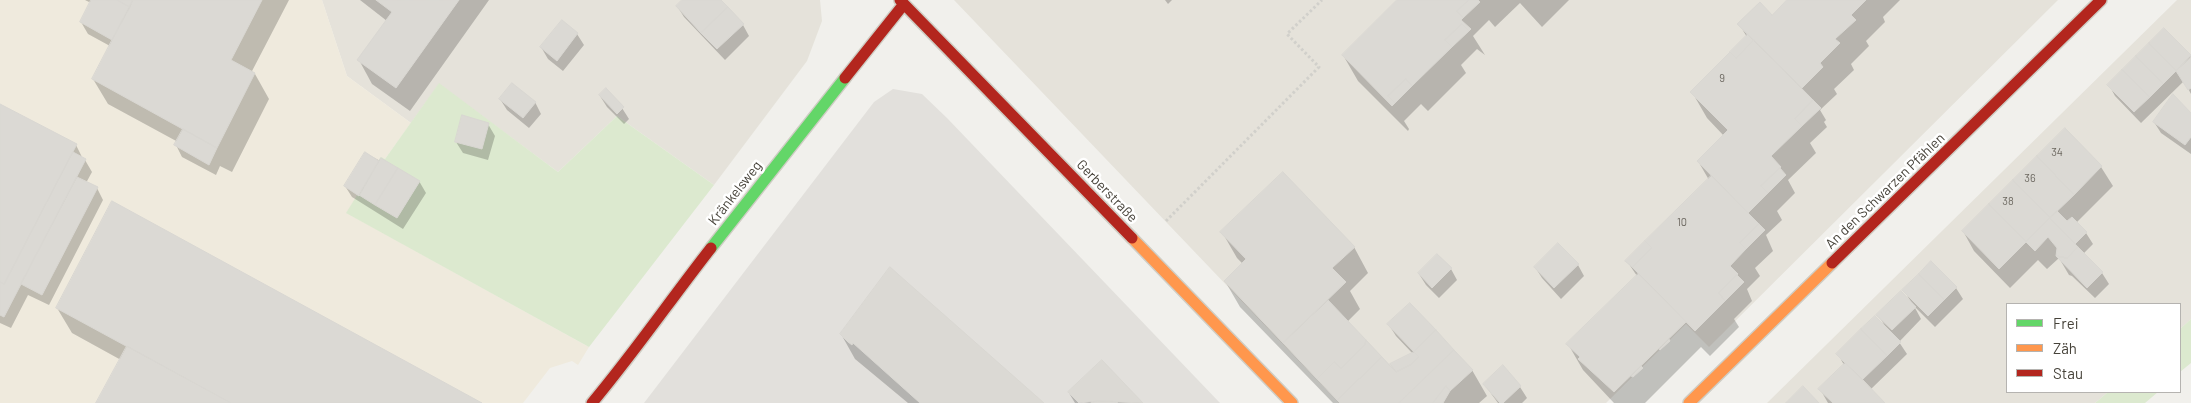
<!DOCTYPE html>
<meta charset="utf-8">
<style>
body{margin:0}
#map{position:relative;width:2191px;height:403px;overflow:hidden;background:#f1f0ec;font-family:Barlow,sans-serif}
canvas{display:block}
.legend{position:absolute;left:2006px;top:303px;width:175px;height:90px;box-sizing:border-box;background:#fff;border:1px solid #b5b3b0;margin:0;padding:6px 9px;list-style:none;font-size:15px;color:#464239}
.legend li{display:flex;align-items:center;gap:10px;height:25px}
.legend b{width:25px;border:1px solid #b5b3b0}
</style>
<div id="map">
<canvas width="2191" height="403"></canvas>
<ul class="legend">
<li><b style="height:6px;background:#63d668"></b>Frei</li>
<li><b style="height:6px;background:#ff974d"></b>Zäh</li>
<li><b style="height:6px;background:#b3261e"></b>Stau</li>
</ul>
</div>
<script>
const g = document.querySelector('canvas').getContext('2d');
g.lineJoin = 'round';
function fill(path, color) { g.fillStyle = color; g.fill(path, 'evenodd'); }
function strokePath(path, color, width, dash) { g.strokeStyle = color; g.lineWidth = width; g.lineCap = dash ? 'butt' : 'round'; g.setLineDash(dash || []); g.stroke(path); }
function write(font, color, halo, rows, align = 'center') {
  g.font = font + ' Barlow,sans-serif'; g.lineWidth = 5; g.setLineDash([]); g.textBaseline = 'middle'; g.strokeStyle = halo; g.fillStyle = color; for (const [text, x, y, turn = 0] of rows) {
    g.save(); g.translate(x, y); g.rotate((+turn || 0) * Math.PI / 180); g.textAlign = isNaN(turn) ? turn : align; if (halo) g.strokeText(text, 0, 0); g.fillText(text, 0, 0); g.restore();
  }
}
fill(new Path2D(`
 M322,0H820L822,21L807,61L714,185L617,116L558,172L439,84L411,123L347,76Z
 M954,0H2058L1709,347L1686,324L1606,403H1339Z
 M2177,0H2191V319L2180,329V304H2007V392H2108L2095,403H1767Z`), '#e5e2da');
fill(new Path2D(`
 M0,0H322L347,76L411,123L385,159L382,158L347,213L589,347L578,365L572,361L550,368L523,403H0Z`), '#efeadd');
fill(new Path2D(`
 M893,89L922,94L947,118L1220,403H644L874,102Z`), '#e2e0dc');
fill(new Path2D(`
 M439,83L558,172L617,116L714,185L589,347L346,213L381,157L385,159Z
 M2191,319V363L2180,372V329Z
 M2108,392H2158L2145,403H2095Z`), '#dce9cf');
fill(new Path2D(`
 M85,0H289L251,73L255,74L269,99L232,172L220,166L216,175L182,157L176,145L178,142L108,104L93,79L110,46L88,34L81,22L91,3Z
 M360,0H489L410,111L372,84L359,60L387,21Z
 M683,0H719L743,25L749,36L725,60L684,17L677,6Z
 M1165,0H1172L1168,4Z
 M1399,0H1569L1542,27L1520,3L1495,27L1489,20L1473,36L1485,55L1477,49L1461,65L1466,73L1428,111L1421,104L1404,121L1409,129L1408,131L1358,81L1343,55Z
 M1789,0H1900L1883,17L1885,22L1866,41L1869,46L1851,64L1854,70L1834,89L1837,94L1820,110L1826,120L1824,122L1827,127L1810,143L1816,153L1788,180L1795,193L1777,211L1782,220L1766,235L1773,251L1755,268L1760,276L1747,289L1752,301L1734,319L1739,327L1710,356L1701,347L1645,403H1614L1583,370L1568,344L1637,276L1627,261L1709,180L1698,161L1724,136L1707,118L1692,92L1747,37L1739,24L1772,17Z
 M2164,30L2191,57V94L2184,81L2141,123L2115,96L2109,85Z
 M577,34L584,45L563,71L548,59L541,47Z
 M600,96L622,108L629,119L624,124L607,107Z
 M500,99L535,102L541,114L529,128L507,110Z
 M0,106L76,145L82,157L81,158L85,160L92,172L86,183L97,188L103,200L49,305L28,295L11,328L0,323Z
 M2191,114V154L2161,133L2154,122Z
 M488,124L495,136L488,160L463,153L456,142Z
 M2065,130L2101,167L2113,186L2076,223L2086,233L2093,244L2083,254L2102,273L2109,284L2095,298L2072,276L2069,275L2059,258L2047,269L2038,260L2010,288L1974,251L1963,231Z
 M365,153L419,181L426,193L403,229L352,197L345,186Z
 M1222,232L1354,247L1368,273L1350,291L1360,309L1347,322L1395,371L1391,365L1413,354L1396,336L1389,325L1472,370L1487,396L1479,403H1333L1240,307L1225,281L1243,264L1237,258Z
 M1578,265L1584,276L1561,299L1542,278L1535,267Z
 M1451,269L1457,280L1439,298L1426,285L1419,274Z
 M1956,288L1963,299L1935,327L1914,306L1921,319L1899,342L1907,354L1870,390L1883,403H1828L1820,389L1844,365L1838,354L1885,326L1878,315L1911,302L1904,290Z
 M57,308L479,403H98L121,360L72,333Z
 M841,334L1042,403H908L855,359Z
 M1102,361L1142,403H1075L1069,393Z
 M1503,367L1520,387L1527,398L1522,403H1498L1484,384Z`), '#0003');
const building = new Path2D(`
 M91,0H117L130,7L112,40L80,22Z
 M117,0H133L130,7Z
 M133,0H262L231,60L255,73L217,148L92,79Z
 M459,0L396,88L357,60L392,12L376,0Z
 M682,0H721L728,7L701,33L676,6Z
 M1397,0H1469L1457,11L1463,18L1461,20L1471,29L1469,31L1462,24L1445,40L1452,47L1412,86L1406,79L1388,96L1395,103L1392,106L1342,55Z
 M1469,0H1478L1480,2L1463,18L1457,11Z
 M1787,0H1866L1851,15L1856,20L1835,39L1840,43L1820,63L1823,67L1802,88L1737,24L1760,2L1772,15Z
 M728,7L744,24L717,49L701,33Z
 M562,20L578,33L557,61L540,47Z
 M1462,24L1469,31L1452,47L1445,40Z
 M2164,28L2191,55L2176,71L2149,43Z
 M1748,34L1754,40L1736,58L1730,52Z
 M1754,40L1813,100L1795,119L1802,126L1771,156L1781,167L1761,186L1768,193L1748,213L1697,161L1728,130L1690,92L1730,52L1736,58Z
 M2149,43L2176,71L2163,84L2136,56Z
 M2136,56L2163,84L2150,97L2122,70Z
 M2191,57V88L2188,90L2176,71Z
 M2122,70L2150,97L2134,112L2107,85Z
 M1406,79L1412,86L1395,103L1388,96Z
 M512,83L536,102L523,118L499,99Z
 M606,88L624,107L617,114L599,95Z
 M2173,94L2191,113V137L2185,145L2153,122Z
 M1813,100L1821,108L1802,126L1795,119Z
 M0,104L77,144L4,284L0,282Z
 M462,115L489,123L482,149L455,142Z
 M2065,128L2102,166L2074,195L2037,156Z
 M183,129L217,148L209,165L174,145Z
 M73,152L86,159L4,317L0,315V282L4,284Z
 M365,152L379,161L359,196L344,186Z
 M2037,156L2074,195L2050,218L2013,180Z
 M381,158L398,168L375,205L359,195Z
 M398,168L420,181L397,218L375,205Z
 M1780,168L1786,175L1768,193L1761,186Z
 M1283,172L1355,247L1332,268L1346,282L1283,343L1224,281L1246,259L1220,232Z
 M1711,176L1759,224L1740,243L1746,249L1730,266L1738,274L1719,293L1725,301L1695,331L1632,267L1652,248L1645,241Z
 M77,177L98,187L42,295L21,284Z
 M2013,180L2050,218L2026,242L1989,204Z
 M112,201L482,403H231L56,308Z
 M1989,204L2026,242L1999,269L1962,231Z
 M2057,211L2067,221L2072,217L2087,232L2075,244L2050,218Z
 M2050,218L2078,247L2067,258L2056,256L2057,248L2048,237L2035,251L2026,242Z
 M1759,224L1765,230L1746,249L1740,243Z
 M1645,241L1652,248L1632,267L1625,261Z
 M1558,243L1579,264L1554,288L1534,267Z
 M2078,247L2103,272L2087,288L2056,256L2067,258Z
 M1437,254L1452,268L1432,288L1418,273Z
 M1931,261L1957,287L1944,300L1919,274Z
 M890,267L899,275L1044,403H920L853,343L852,345L848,342L840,334Z
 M1638,274L1686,322L1614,392L1578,359L1580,357L1566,344Z
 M1919,274L1944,300L1928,316L1902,290Z
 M1737,275L1744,282L1725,301L1719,293Z
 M1901,291L1916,307L1892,330L1876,315Z
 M1328,300L1366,340L1365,345L1341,368L1334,362L1317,379L1283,343Z
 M1410,303L1436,330L1414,352L1387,324Z
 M1875,316L1901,342L1887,356L1861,329Z
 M1861,329L1887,356L1862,380L1836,354Z
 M1436,330L1454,350L1399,403H1340L1337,400L1382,357L1396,372L1410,365L1419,357L1414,352Z
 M1669,339L1670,341L1660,350L1659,349Z
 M1366,340L1382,357L1337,400L1317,379L1334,362L1341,368L1365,345Z
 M127,346L231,403H96Z
 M1454,350L1473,370L1450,391L1446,386L1433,403H1399Z
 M1414,352L1419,357L1410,365L1396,372L1390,364Z
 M1102,360L1143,403L1097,401L1079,403L1068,392Z
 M1845,363L1863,380L1885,403H1833L1818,389Z
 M1503,365L1521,386L1503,403H1500L1483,384Z
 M1641,366L1643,368L1633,377L1631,376Z
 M1446,386L1450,391L1443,403H1433Z
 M1803,386L1819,403H1786Z
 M1097,401H1112L1118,403H1091Z`);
fill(building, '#dbd9d4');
strokePath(building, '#d9d7d2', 1);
const fast = new Path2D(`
 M711,248L845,78`);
const slow = new Path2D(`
 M1132,238L1292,403
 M1689,403L1832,263`);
const jam = new Path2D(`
 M900,0L1132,238
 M845,78L904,4
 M1832,263L2101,0
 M592,403C634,353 671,299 711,248`);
strokePath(fast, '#cfcdc4', 14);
strokePath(slow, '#cfcdc4', 14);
strokePath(jam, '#cfcdc4', 14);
strokePath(new Path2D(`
 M1166,221L1319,67L1287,34L1322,0`), '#d1d0cb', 3, [2.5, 2.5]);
strokePath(fast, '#63d668', 11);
strokePath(slow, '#ff974d', 11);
strokePath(jam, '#b3261e', 11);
write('11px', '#6c6860', null, [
 ["9",1722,78],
 ["34",2057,152],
 ["36",2030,178],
 ["38",2008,201],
 ["10",1682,222]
]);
write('14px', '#464239', '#fff', [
 ["Gerberstraße",1107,191,46],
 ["An den Schwarzen Pfählen",1885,191,-44],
 ["Kränkelsweg",735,193,-52]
]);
</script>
